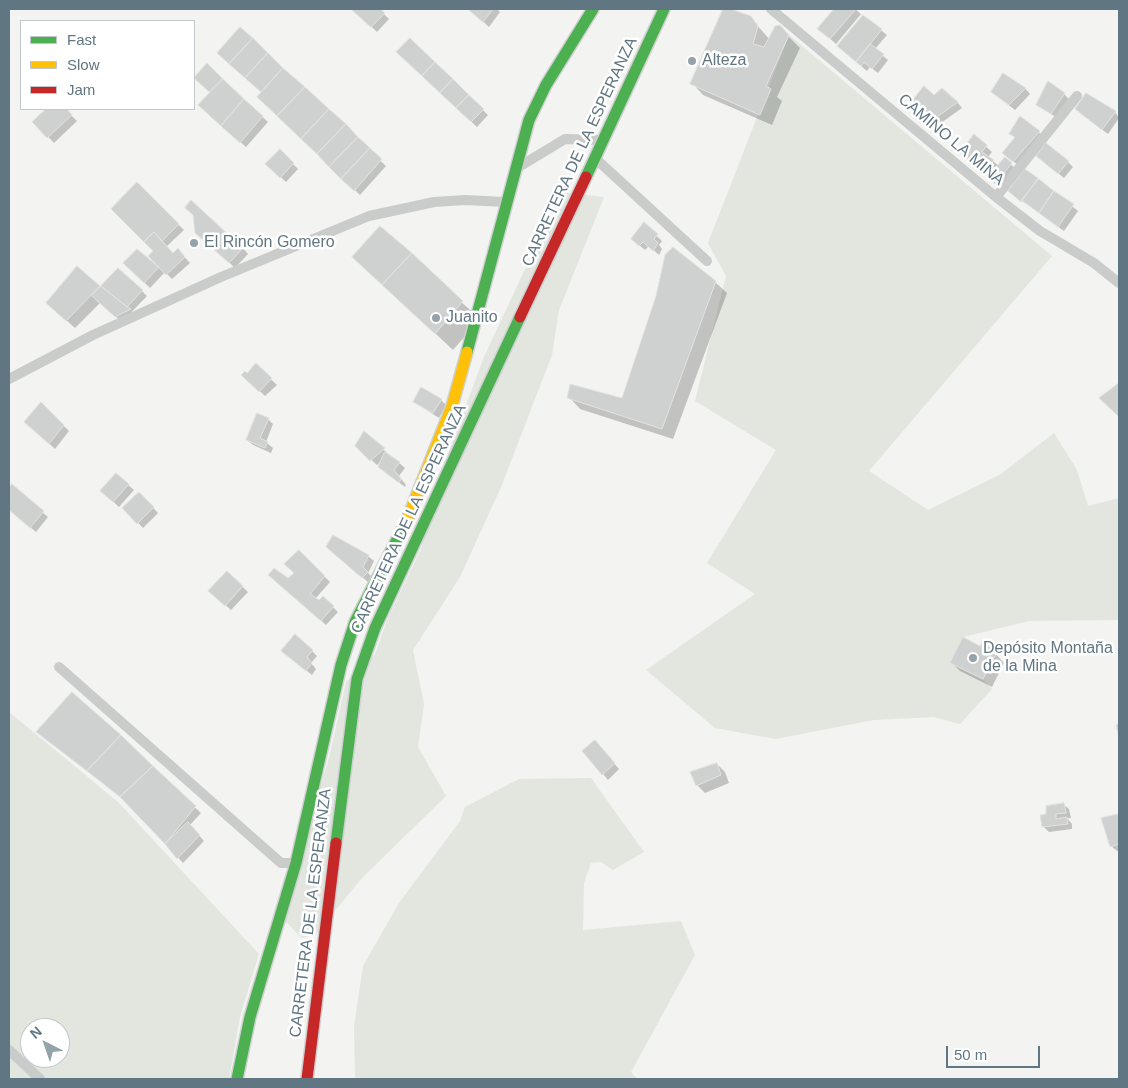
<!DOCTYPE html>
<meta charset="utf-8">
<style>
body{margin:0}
#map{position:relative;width:1128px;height:1088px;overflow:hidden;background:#f3f3f1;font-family:Arial,sans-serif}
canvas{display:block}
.frame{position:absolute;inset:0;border:10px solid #617683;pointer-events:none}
.legend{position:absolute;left:20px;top:20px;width:175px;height:90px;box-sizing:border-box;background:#fff;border:1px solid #c0c8cd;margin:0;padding:6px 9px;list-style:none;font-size:15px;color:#617683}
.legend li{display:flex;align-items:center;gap:10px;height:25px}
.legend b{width:25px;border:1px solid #c0c8cd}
.north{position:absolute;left:20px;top:1018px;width:50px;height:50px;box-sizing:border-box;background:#fff;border:1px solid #c0c8cd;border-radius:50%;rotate:319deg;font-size:14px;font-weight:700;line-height:20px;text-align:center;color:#617683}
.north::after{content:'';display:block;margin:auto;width:18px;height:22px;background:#94a2aa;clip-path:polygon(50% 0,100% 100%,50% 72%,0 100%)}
.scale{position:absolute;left:946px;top:1046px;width:94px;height:22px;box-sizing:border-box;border:2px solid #617683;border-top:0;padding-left:6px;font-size:15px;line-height:18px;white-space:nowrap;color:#617683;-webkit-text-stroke:4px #fff;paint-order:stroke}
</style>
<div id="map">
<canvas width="1128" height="1088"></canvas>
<div class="frame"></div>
<ul class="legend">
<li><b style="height:6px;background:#4caf50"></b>Fast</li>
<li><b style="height:6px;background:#ffc107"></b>Slow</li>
<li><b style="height:6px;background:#c62828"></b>Jam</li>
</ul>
<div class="north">N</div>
<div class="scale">50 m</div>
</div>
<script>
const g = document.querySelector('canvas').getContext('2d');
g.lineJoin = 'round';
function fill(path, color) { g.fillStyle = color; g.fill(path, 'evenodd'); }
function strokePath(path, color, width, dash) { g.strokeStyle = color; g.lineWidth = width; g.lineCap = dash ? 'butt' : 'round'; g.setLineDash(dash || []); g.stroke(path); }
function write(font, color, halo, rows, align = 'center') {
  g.font = font + ' Arial,sans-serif'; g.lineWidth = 5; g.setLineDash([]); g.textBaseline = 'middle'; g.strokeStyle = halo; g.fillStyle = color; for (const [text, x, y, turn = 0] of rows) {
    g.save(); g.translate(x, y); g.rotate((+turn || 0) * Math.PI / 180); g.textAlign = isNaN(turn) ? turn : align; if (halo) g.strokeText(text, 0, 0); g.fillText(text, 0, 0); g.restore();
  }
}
fill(new Path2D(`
 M789,35L1052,256L869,471L928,510L1001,474L1054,433L1077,470L1088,506L1119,498V620L1029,621L963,637L950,663L983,679L992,689L960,724L933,717L874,720L775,739L715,728L646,670L755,594L707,563L776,450L695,401L726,276L708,243Z
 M561,192L604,197L559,310L552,355L501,487L460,577L413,650L424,704L418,747L446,796L362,878L315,935L302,938L280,916L329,758L346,682L375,654L388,618L421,549L446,460L483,359Z
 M9,712L118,802L259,954L240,1017L229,1079H9ZM30,1028H60V1058H30Z
 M591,778L644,852L613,870L601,862L591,863L584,883L583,930L681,921L695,955L631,1072L637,1079H355L354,1026L363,966L399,903L460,821L465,807L519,779Z`), '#e2e6df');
fill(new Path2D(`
 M353,9H379L389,19L377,32Z
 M469,9H497L500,12L489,27Z
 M724,9L750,17L770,40L779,27L800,48L777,97L782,101L772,125L703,95L692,83Z
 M836,9H855L861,14L836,44L819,29Z
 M863,16L887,35L875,49L888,60L878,73L870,67L867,71L844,52Z
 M241,29L386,166L360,195L259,97L263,92L224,58Z
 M410,40L488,115L477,127L398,52Z
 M207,65L268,122L246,147L205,110L211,93L196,78Z
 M1025,88L1030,94L1015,110L998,97Z
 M1064,94L1069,99L1057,118L1038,105Z
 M934,97L957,102L962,108L931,130L922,123Z
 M47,109H65L77,121L54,143L34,122Z
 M1115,112L1119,118L1108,134L1081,114Z
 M1020,118L1045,137L1019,166L1003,153L1015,138L1011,134Z
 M974,136L992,152L988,157L999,166L1005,159L1017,170L1001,188L967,159Z
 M280,151L298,169L286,182L267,164Z
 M1037,156L1068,162L1073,167L1064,178Z
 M1037,179L1078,211L1064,231L1015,196Z
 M137,184L184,230L166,247L173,254L178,250L190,263L172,279L165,272L150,288L125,263L158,267Z
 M644,224L662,241L659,245L662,249L659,255L649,246L645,250L638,244Z
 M380,228L480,319L453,350L371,273Z
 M200,235L243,248L248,254L235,268Z
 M77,268L100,289L142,291L147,296L122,322L100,303L75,328L56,311Z
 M715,282L727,293L673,439L580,409L569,397L622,400Z
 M256,365L277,385L265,396L243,375H247Z
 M441,400L446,405L439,418L414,402Z
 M41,404L69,431L55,449L31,427Z
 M268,419L273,424L266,442L273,448L271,453L253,445L247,440Z
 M364,433L405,468L399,476L406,485L405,487L385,472L383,460L377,465L356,446Z
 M117,475L134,490L119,507L107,496Z
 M12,486L48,517L36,532L9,509V490Z
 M139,493L158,513L143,528L124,508Z
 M299,551L330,582L315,599L319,601L323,598L338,612L326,625L275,580H288L296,573Z
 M333,552L368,556L374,561L368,573L373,578L368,582Z
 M227,572L248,592L231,610L210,591Z
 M986,643L1004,663L992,687L960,671L951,662Z
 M312,651L317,656L311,663L316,669L312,675L288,656Z
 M72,694L201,813L190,825L204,841L183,863L126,801L38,732Z
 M600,747L619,769L608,780L584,751Z
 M717,764L725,772L729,783L705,793L697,785Z
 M1063,804L1069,809L1071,818H1067L1072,824V829L1049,832L1043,826L1047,815Z
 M1119,816V851H1117L1111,846L1103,819Z`), '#0003');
const building = new Path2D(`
 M351,9H380L385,13L371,27Z
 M468,9H493L483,22Z
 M723,9H731L751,16L758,26L753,44L764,47L775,26L780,25L789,35L766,86L771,89L760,115L690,84Z
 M834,9H856L830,39L817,29Z
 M863,15L882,29L856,62L837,46Z
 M240,27L253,38L229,64L217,53Z
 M253,38L268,53L245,78L229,64Z
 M410,38L435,62L422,76L396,52Z
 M870,44L884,54L872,69L864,62L861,66L856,62Z
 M268,53L283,68L261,92L245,78Z
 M435,62L453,79L440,93L422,76Z
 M207,63L223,79L209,92L194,78Z
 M283,68L305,87L277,116L257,97Z
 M1003,73L1026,88L1009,105L991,92Z
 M223,79L244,99L221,126L198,105Z
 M453,79L469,95L456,108L440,93Z
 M1048,81L1065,93L1051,114L1036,105Z
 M924,86L934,95L942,88L958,102L924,126L915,118L919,114L909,105Z
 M305,87L329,109L301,139L277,116Z
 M1086,93L1116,111L1102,130L1075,109Z
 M469,95L484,109L471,122L456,108Z
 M244,99L263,116L240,143L221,126Z
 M46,109H67L72,115L47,138L32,122Z
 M329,109L346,124L317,154L301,139Z
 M1020,116L1040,131L1013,162L1002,153L1015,137L1009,134Z
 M346,124L358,137L329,167L317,154Z
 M974,134L987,145L982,152L994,160L984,174L960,153Z
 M358,137L370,148L341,179L329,167Z
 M1046,143L1069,161L1058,174L1036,156Z
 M370,148L382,159L354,191L341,179Z
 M280,149L294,163L280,178L265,164Z
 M1005,157L1012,163L995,184L988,177Z
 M1025,169L1038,178L1021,202L1008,191Z
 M1039,179L1054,191L1039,213L1022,200Z
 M137,182L179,224L162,241L154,232L144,242L111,209Z
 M1054,191L1074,204L1058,227L1039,213Z
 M191,200L243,248L229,263L195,233L193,215L185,208Z
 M644,222L658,234L654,239L658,243L653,251L643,242L639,246L631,239Z
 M380,226L412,253L382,285L352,257Z
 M154,232L173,253L178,248L185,257L166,275L148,256L153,251L144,242Z
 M673,247L716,281L662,429L567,398L570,384L622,398L656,296L665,255Z
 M137,249L159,267L144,283L123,263Z
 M412,253L463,301L435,334L382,285Z
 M77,266L100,286L66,321L46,303Z
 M118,268L143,290L127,307L101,286Z
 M101,286L127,307L131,309L115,317L92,296Z
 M256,363L272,378L259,392L241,375L245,371L247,373Z
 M1119,383V417L1099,398Z
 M421,387L442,399L433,413L413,402Z
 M41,402L64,425L49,444L24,422Z
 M257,413L269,418L260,438L268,442L265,448L246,440Z
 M364,431L385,448L370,461L355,446Z
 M385,452L400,462L394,470L401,479L399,483L378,467Z
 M116,473L129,484L113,502L100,491Z
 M12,484L44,511L30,528L9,510V488Z
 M139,492L154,507L137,524L122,508Z
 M333,535L369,555L363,567L368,572L362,578L326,547Z
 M299,550L325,576L310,594L319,600L323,596L334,606L321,621L268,575L274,568L288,578L294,573L284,564Z
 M227,571L243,586L225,606L208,591Z
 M295,634L313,650L307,657L312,663L306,671L281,651Z
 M963,637L980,646L983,640L987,642L984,648L996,654L983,679L950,663Z
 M72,692L121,735L87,771L36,732Z
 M1119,724V738L1116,725Z
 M121,735L153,766L120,797L87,771Z
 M595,740L615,763L602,775L582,751Z
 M717,763L721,775L696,786L690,772Z
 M153,766L196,806L165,844L120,797Z
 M1064,803L1066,813L1056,814V819L1067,817L1068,824L1042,827L1040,815L1046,814V806Z
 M1119,814V844L1110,847L1101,818Z
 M188,822L200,835L177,859L165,844Z`);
fill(building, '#cfd0d0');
strokePath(building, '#e2e2e1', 1);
const fast = new Path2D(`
 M586,177L664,9
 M467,352L529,120L546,85L593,9
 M336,843L357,679L375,628L520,317
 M237,1079L250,1017L296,863L341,665L355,622L407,520`);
const slow = new Path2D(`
 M407,520L452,406L467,352`);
const jam = new Path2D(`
 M520,317L586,177
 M307,1079L336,843`);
strokePath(fast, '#ced0d1', 14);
strokePath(slow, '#ced0d1', 14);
strokePath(jam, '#ced0d1', 14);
strokePath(new Path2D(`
 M771,9L996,197L1040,231L1094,263L1119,283
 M596,159L707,261
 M517,168L565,139L604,140
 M996,197L1077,96
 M9,379L93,335L221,277L369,216L434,202L465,200L505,202
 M59,667L281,863H296
 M9,1050L40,1079`), '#cacccc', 10);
strokePath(fast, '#4caf50', 11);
strokePath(slow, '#ffc107', 11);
strokePath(jam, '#c62828', 11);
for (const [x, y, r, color] of [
 [692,61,5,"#94a2aa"],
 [194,243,5,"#94a2aa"],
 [436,318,5,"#94a2aa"],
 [973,658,5,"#94a2aa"]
]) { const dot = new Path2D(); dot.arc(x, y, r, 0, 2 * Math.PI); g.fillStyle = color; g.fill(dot); strokePath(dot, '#fff', 2); }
write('16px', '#617683', '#fff', [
 ["Alteza",702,61],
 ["El Rincón Gomero",204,243],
 ["Juanito",446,318],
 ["Depósito Montaña",983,649],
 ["de la Mina",983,667]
], 'left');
write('16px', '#617683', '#fff', [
 ["CAMINO LA MINA",951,140,40],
 ["CARRETERA DE LA ESPERANZA",580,152,-65],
 ["CARRETERA DE LA ESPERANZA",409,519,-65],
 ["CARRETERA DE LA ESPERANZA",311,913,-83]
]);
</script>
